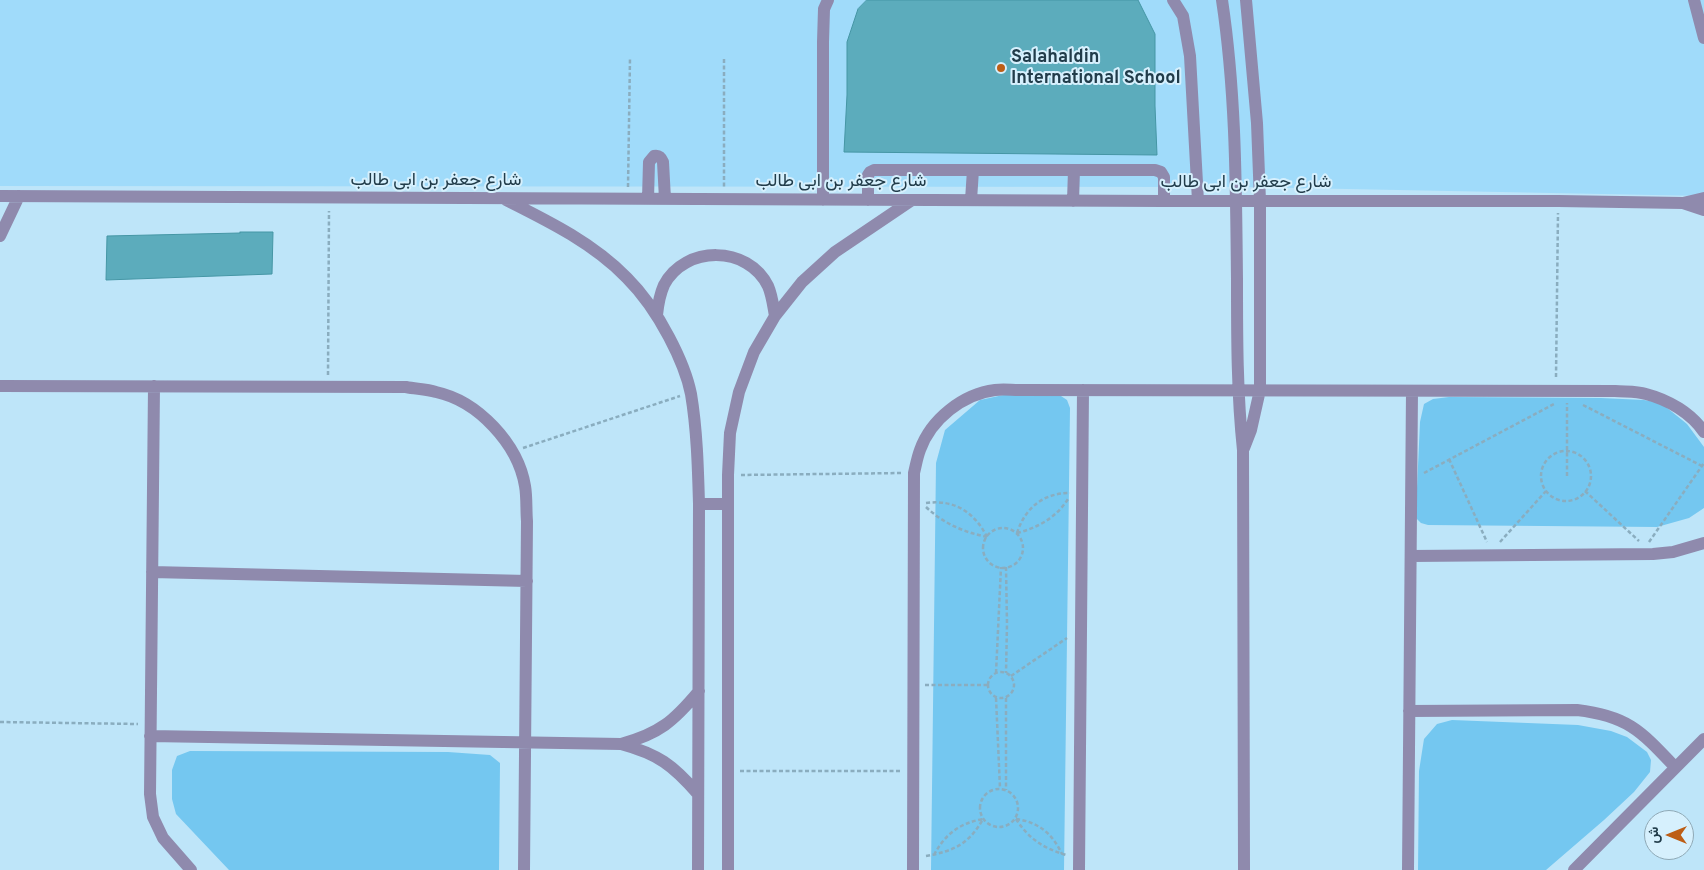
<!DOCTYPE html>
<meta charset="utf-8">
<style>
body{margin:0}
#map{position:relative;width:1704px;height:870px;overflow:hidden;background:#bee5f9;font-family:Overpass,Vazirmatn,sans-serif}
canvas{display:block}
.north{position:absolute;left:1644px;top:810px;width:50px;height:50px;box-sizing:border-box;background:#d6f0fd;border:1px solid #8ea8b5;border-radius:50%;rotate:270deg;font-size:14px;font-weight:700;line-height:20px;text-align:center;color:#213c4a}
.north::after{content:'';display:block;margin:auto;width:18px;height:22px;background:#bd5e16;clip-path:polygon(50% 0,100% 100%,50% 72%,0 100%)}
</style>
<div id="map">
<canvas width="1704" height="870"></canvas>
<div class="north">ش</div>
</div>
<script>
const g = document.querySelector('canvas').getContext('2d');
g.lineJoin = 'round';
function fill(path, color) { g.fillStyle = color; g.fill(path, 'evenodd'); }
function strokePath(path, color, width, dash) { g.strokeStyle = color; g.lineWidth = width; g.lineCap = dash ? 'butt' : 'round'; g.setLineDash(dash || []); g.stroke(path); }
function write(font, color, halo, rows, align = 'center') {
  g.font = font + ' Overpass,Vazirmatn,sans-serif'; g.lineWidth = 4; g.setLineDash([]); g.textBaseline = 'middle'; g.strokeStyle = halo; g.fillStyle = color; for (const [text, x, y, turn = 0] of rows) {
    g.save(); g.translate(x, y); g.rotate((+turn || 0) * Math.PI / 180); g.textAlign = isNaN(turn) ? turn : align; if (halo) g.strokeText(text, 0, 0); g.fillText(text, 0, 0); g.restore();
  }
}
fill(new Path2D(`
 M0,0H1704V196L1245,187L0,186Z`), '#a0dbfa');
fill(new Path2D(`
 M1008,394H1058L1067,400L1070,408L1064,870H931L936,463L945,430L980,400Z
 M1449,397L1601,398L1644,400L1661,403L1687,424L1704,447V508L1689,518L1657,527L1428,525L1421,523L1416,518V510L1420,422L1424,404L1433,399Z
 M1452,720L1578,725L1611,731L1627,737L1647,752L1651,760L1650,772L1634,792L1604,820L1546,870H1418L1419,771L1424,739L1437,724Z
 M190,751L448,752L490,755L500,763L499,870H229L176,814L172,799V770L177,756Z`), '#74c7f0');
const building = new Path2D(`
 M867,0H1138L1155,34V106L1157,155L844,152L847,95V42L858,9Z
 M240,232H273L272,274L106,280L107,236L240,233Z`);
fill(building, '#5cacbc');
strokePath(building, '#4596a5', 1);
strokePath(new Path2D(`
 M724,59V187
 M628,187L630,58
 M328,375L329,211
 M1556,377L1558,213
 M1583,405L1702,466
 M523,448L680,396
 M1541 476a25 25 0 1 1 50 0a25 25 0 1 1-50 0Z
 M1449,459L1487,542
 M1424,473L1554,404
 M741,475L903,473
 M1567,476V403
 M1585,491L1639,541
 M926,503C955,499 975,513 987,537
 M926,507C944,524 964,532 987,537
 M983 548a20 20 0 1 1 40 0a20 20 0 1 1-40 0Z
 M1017,533C1037,528 1056,518 1068,499
 M1017,533C1025,508 1043,493 1070,493
 M1500,542L1546,491
 M1649,542L1704,463
 M1006,567L1007,624L1006,673
 M988 685a13 13 0 1 1 26 0a13 13 0 1 1-26 0Z
 M996,673L1001,567
 M1011,676L1067,638
 M925,685H988
 M996,698L1000,788
 M1006,698V790
 M0,722L138,724
 M740,771H902
 M980 808a19 19 0 1 1 38 0a19 19 0 1 1-38 0Z
 M1016,819C1029,839 1043,848 1066,855
 M1016,819C1038,822 1052,833 1062,854
 M934,855C945,834 960,823 983,819
 M926,856C954,851 969,844 983,819`), '#8aadbf', 2.5, [4, 2.5]);
strokePath(new Path2D(`
 M1173,0L1183,16L1190,56L1198,201
 M1222,0C1236,93 1236,187 1237,280C1237,337 1237,394 1243,450L1244,870
 M1694,0L1704,38
 M0,196L1164,201H1558L1683,203L1704,198
 M648,199L649,162L654,156C659,155 661,157 663,162L665,199
 M506,200C548,221 593,243 627,278C644,295 658,316 669,337C678,354 687,374 691,394C697,430 698,468 699,504L698,870
 M823,200V42L824,9L828,0
 M868,200V175L870,172L874,170H1155L1161,172L1164,177V201
 M971,200L973,170
 M1073,201L1074,170
 M1683,203L1704,210
 M0,236L19,196
 M657,315C658,305 660,294 664,285C685,245 748,245 768,286C772,295 773,305 775,316
 M0,386L406,387C416,389 426,389 436,392C478,401 518,444 525,486C527,497 526,510 527,521L524,870
 M154,386L150,794L153,817L163,838L191,870
 M1244,448L1251,430L1260,390V201L1257,123L1246,0
 M699,504H728
 M1411,556L1653,554L1673,552L1704,543
 M152,572L527,581
 M1409,711L1577,710C1628,716 1641,731 1675,767
 M150,736L621,744C658,754 673,765 698,794
 M621,744C659,734 674,721 699,691
 M728,870V475L730,433L739,392L754,352L775,316L802,282L835,252L912,200
 M913,870L914,473C916,465 917,458 920,450C931,419 963,394 995,390C1003,389 1011,390 1019,390L1615,391C1625,392 1636,391 1646,394C1669,400 1691,413 1704,432
 M1079,870L1083,390
 M1408,870L1412,391
 M1574,870L1704,739`), '#8f8aad', 12);
for (const [x, y, r, color] of [
 [1001,68,5,"#bd5e16"]
]) { const dot = new Path2D(); dot.arc(x, y, r, 0, 2 * Math.PI); g.fillStyle = color; g.fill(dot); strokePath(dot, '#d6f0fd', 2); }
write('bold 18px', '#213c4a', '#d6f0fd', [
 ["Salahaldin",1011,58],
 ["International School",1011,79]
], 'left');
write('18px', '#213c4a', '#d6f0fd', [
 ["شارع جعفر بن ابى طالب",436,181],
 ["شارع جعفر بن ابى طالب",841,182],
 ["شارع جعفر بن ابى طالب",1246,183]
]);
</script>
